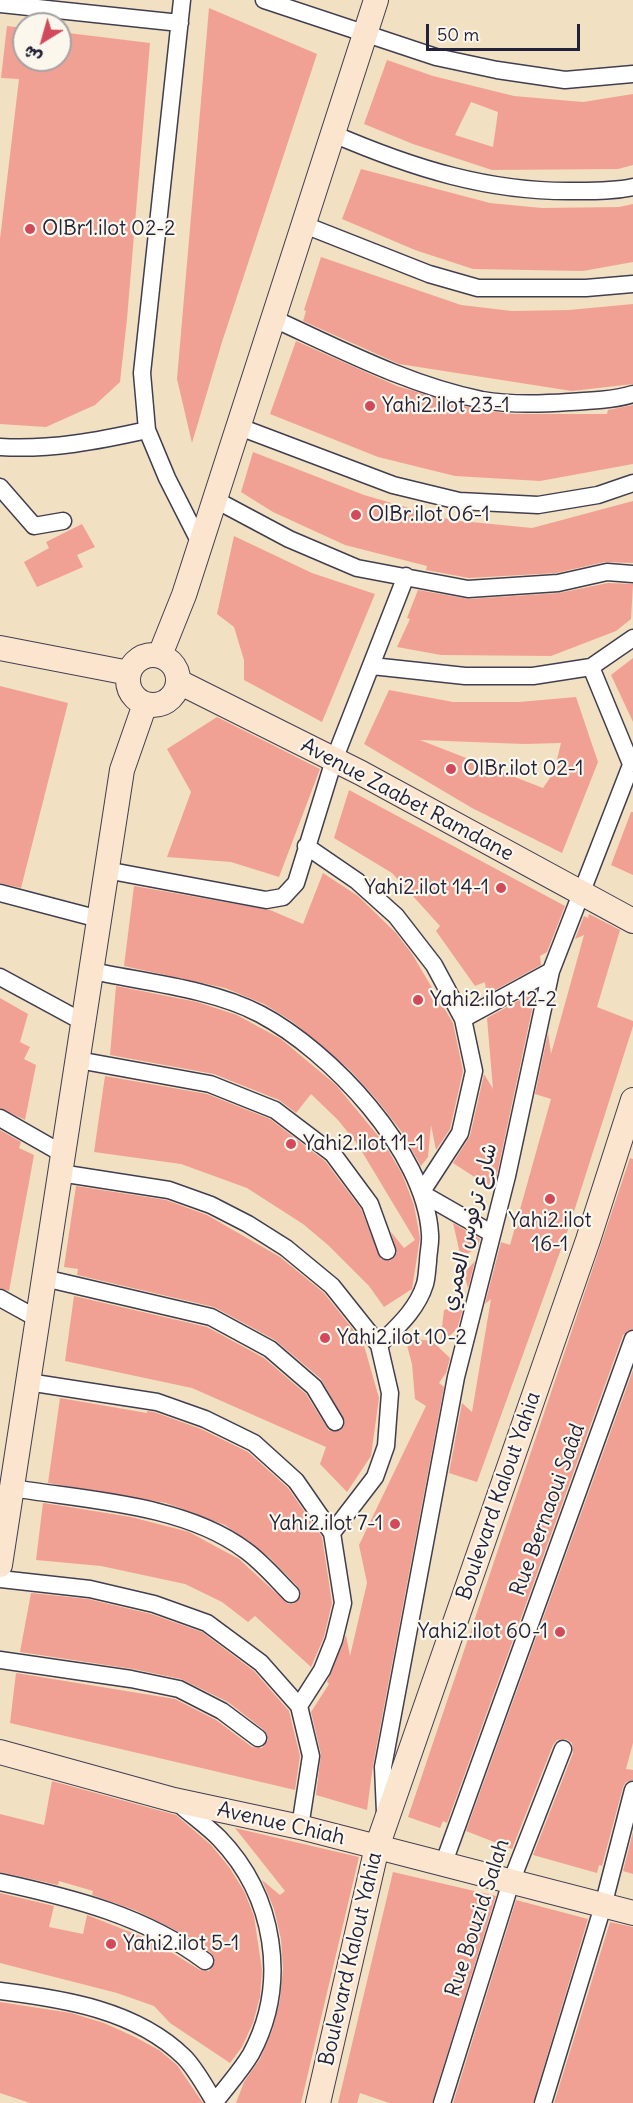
<!DOCTYPE html>
<meta charset="utf-8">
<style>
body{margin:0}
#map{position:relative;width:633px;height:2103px;overflow:hidden;background:#f1e0c1;font-family:Delius,"Playpen Sans Arabic",sans-serif}
canvas{display:block}
.north{position:absolute;left:12px;top:12px;width:60px;height:60px;box-sizing:border-box;background:#fbf7ec;border:2px solid #a4a2a5;border-radius:50%;rotate:217deg;font-size:16px;font-weight:700;line-height:24px;text-align:center;color:#22223b}
.north::after{content:'';display:block;margin:auto;width:21px;height:27px;background:#d1495b;clip-path:polygon(50% 0,100% 100%,50% 72%,0 100%)}
.scale{position:absolute;left:426px;top:24px;width:154px;height:27px;box-sizing:border-box;border:3px solid #22223b;border-top:0;padding-left:8px;font-size:18px;line-height:21px;white-space:nowrap;color:#22223b;-webkit-text-stroke:4px #fbf7ec;paint-order:stroke}
</style>
<div id="map">
<canvas width="633" height="2103"></canvas>
<div class="north">ش</div>
<div class="scale">50 m</div>
</div>
<script>
const g = document.querySelector('canvas').getContext('2d');
g.lineJoin = 'round';
function fill(path, color) { g.fillStyle = color; g.fill(path, 'evenodd'); }
function strokePath(path, color, width, dash) { g.strokeStyle = color; g.lineWidth = width; g.lineCap = dash ? 'butt' : 'round'; g.setLineDash(dash || []); g.stroke(path); }
function write(font, color, halo, rows, align = 'center') {
  g.font = font + ' Delius,"Playpen Sans Arabic",sans-serif'; g.lineWidth = 4.5; g.setLineDash([]); g.textBaseline = 'middle'; g.strokeStyle = halo; g.fillStyle = color; for (const [text, x, y, turn = 0] of rows) {
    g.save(); g.translate(x, y); g.rotate((+turn || 0) * Math.PI / 180); g.textAlign = isNaN(turn) ? turn : align; if (halo) g.strokeText(text, 0, 0); g.fillText(text, 0, 0); g.restore();
  }
}
fill(new Path2D(`
 M209,8L317,54L222,342L192,443L177,379Z
 M7,26L24,28V60H60V32L150,43L127,319L120,382L95,405L46,427L0,424V239L19,79L1,78Z
 M387,60L433,76L514,96L583,102L633,94V165L618,169L492,170L413,144L364,124ZM471,102L498,112L493,147L455,135Z
 M361,169L490,203L542,208L619,207L633,204V262L583,271L473,269L415,250L342,219Z
 M321,257L461,305L512,311L569,310L633,304V384L572,391L399,364L303,321L306,311L304,310Z
 M296,341L397,386L478,410L514,414H607L608,410L633,405V464L540,481L455,476L378,457L270,414Z
 M253,452L364,495L451,520L532,528L633,501V563L605,562L556,573L469,578L426,570L427,566L345,545L273,512L241,492Z
 M82,524L95,547L77,555L83,567L37,587L24,562L49,548L46,542Z
 M234,536L312,573L375,594L322,722L244,680V660L234,627L217,614Z
 M608,583L633,584L631,619L616,631L551,656L441,655L397,647L410,619L407,618L418,590L469,599L559,593Z
 M633,658V722L611,675Z
 M0,686L68,703L21,888L0,883Z
 M389,690L453,702H519L576,697L598,762L562,853L472,808L364,744ZM420,740L524,744L561,743L554,772L543,788Z
 M217,717L320,769L279,877L231,862L167,857L191,792L167,749Z
 M349,790L565,906L547,952L540,956L541,965L486,995L485,982L475,986L436,931L440,926L392,873L334,838Z
 M631,812H633V875L611,865Z
 M323,873L358,896L396,933L412,954L453,1023L463,1071L450,1129L436,1150L431,1125L428,1157L421,1166L401,1131L377,1100L350,1070L293,1022L264,1004L225,988L124,966L134,886L270,910L303,924Z
 M589,914L620,930L597,1007L633,1021V1026L570,1224L477,1482L449,1473L462,1403L472,1412L491,1299L485,1304L501,1242L510,1245L551,1099L535,1094L548,1033L551,1054L584,935L575,939L584,916L588,918Z
 M116,986L197,1002L237,1015L281,1039L336,1085L384,1143L402,1174L414,1205L420,1238L412,1289L384,1307L369,1286L328,1245L303,1224L247,1188L181,1164L94,1152L105,1076L207,1094L270,1119L325,1161L361,1209L381,1259L390,1261L397,1253L391,1232L404,1248L415,1240L358,1145L338,1120L311,1094L296,1113L279,1100L214,1074L110,1055Z
 M536,991L497,1174L493,1189L453,1163L470,1136L484,1074L493,1089L487,1018Z
 M0,998L28,1014L20,1042L30,1047L24,1059L36,1065L25,1120L0,1108Z
 M0,1130L21,1142L19,1148L34,1155L9,1291L0,1288Z
 M630,1158L633,1159V1329L623,1335L447,1823L443,1821L440,1828L408,1817Z
 M76,1186L166,1200L207,1215L280,1257L324,1293L363,1342L379,1398L371,1456L347,1492L320,1464L326,1447L192,1388L65,1361L74,1296L207,1327L264,1358L306,1394L329,1431H340L345,1422L321,1379L275,1340L214,1307L77,1275L78,1269L64,1267Z
 M453,1223L480,1239L478,1247L461,1258Z
 M475,1261L468,1288L464,1273Z
 M464,1305L457,1329L440,1345L444,1310Z
 M405,1338L432,1341L450,1358L446,1373L439,1383L444,1387L373,1765L367,1810L316,1795L321,1754L311,1712L329,1684L327,1682L346,1635L350,1656L367,1583L359,1545L426,1406L415,1399L412,1364Z
 M633,1370V1743L626,1769L633,1770V1780L626,1782L623,1787L602,1866L599,1865L597,1873L533,1855L573,1753L572,1743L566,1739L557,1740L553,1745L512,1849L466,1831Z
 M60,1398L147,1413V1411L154,1412L201,1429L248,1452L288,1488L322,1537L332,1603L324,1637L311,1667L255,1616L248,1622L222,1602L185,1584L101,1566L36,1560L43,1503L69,1507L131,1517L189,1532L239,1559L288,1604H294L301,1596L298,1587L270,1558L225,1525L166,1503L48,1483Z
 M31,1593L88,1599L151,1614L202,1632L254,1671L289,1711L300,1756L295,1790L10,1723L16,1673L175,1699L216,1720L252,1747L262,1748L268,1740L264,1730L228,1702L181,1679L133,1669L20,1652Z
 M52,1781L176,1815L211,1845L229,1867L244,1891L254,1916L262,1970L260,1997L253,2023L242,2047L230,2063L170,2023L154,2006L117,1993L0,1963V1893L54,1906L49,1927L83,1934L87,1915L153,1941L200,1970L209,1971L215,1962L211,1953L187,1936L137,1911L92,1895L93,1891L59,1881L58,1885L0,1872V1814L44,1825Z
 M235,1828L359,1857L301,2103H236L244,2082L260,2059L272,2031L280,2000L283,1969L281,1939L274,1909L262,1880L280,1895L285,1891Z
 M633,1832V1874L623,1871Z
 M393,1872L496,1896L432,2103H389L360,2093L357,2103H338Z
 M516,1900L588,1919L533,2103H453Z
 M610,1922L633,1927V2103H554Z
 M0,2002L71,2013L104,2023L135,2037L159,2050L177,2065L203,2103H30L0,2093Z`), '#f1a194');
const street = new Path2D(`
 M182,0L142,373L147,430L167,478L200,543
 M264,0L436,57L497,70L565,80L633,74
 M0,4L180,23
 M331,133C412,168 490,193 578,191C597,191 615,191 633,187
 M302,224L429,274L478,288H586L633,284
 M272,318C340,349 408,385 482,400C510,405 540,404 569,402C590,401 613,400 633,394
 M237,426L393,485L459,501L538,505L598,495L633,483
 M0,447C51,450 98,441 147,430
 M0,487L34,526L63,521
 M214,499L289,539L357,568L468,589L558,583L607,572L633,574
 M372,666L465,676H533L591,667L633,638
 M591,667L631,764
 M306,846L357,881L396,916L434,965L463,1019L474,1071L460,1133L421,1193L491,1233
 M106,870L266,900L283,897L296,883L334,760L406,576
 M0,893L99,919
 M92,971C144,982 213,989 260,1014C330,1051 425,1151 430,1234C431,1243 428,1253 428,1262C427,1269 427,1277 425,1284C417,1310 397,1327 379,1345
 M0,977L83,1022
 M463,1019L551,971
 M78,1060L210,1084L275,1110L333,1154L370,1204L387,1251
 M0,1118L63,1154
 M60,1173L169,1190L211,1205L248,1224L286,1248L332,1286L379,1345L390,1393L386,1446L375,1477L332,1533
 M44,1278L211,1317L270,1349L314,1387L335,1422
 M0,1298L38,1319
 M28,1382L157,1402L205,1419L254,1443L296,1481L332,1533L343,1603L334,1640L322,1670L299,1706
 M12,1488C85,1500 184,1504 245,1550C262,1562 276,1579 291,1594
 M0,1579L90,1589L154,1604L207,1623L261,1663L299,1706L311,1756L300,1827
 M0,1660L131,1679L179,1689L222,1711L258,1738
 M177,1802C190,1814 206,1825 219,1838C275,1896 289,1983 251,2054C241,2071 226,2087 215,2102
 M385,1812L383,1767L456,1377L507,1176L551,971L633,760
 M443,1865L633,1339
 M0,1882C73,1898 145,1916 205,1961
 M0,1991C64,1999 136,2010 184,2057C196,2069 206,2088 215,2103
 M442,2103L511,1882L563,1749
 M543,2103L603,1906L633,1790`);
const secondary = new Path2D(`
 M0,648L129,673
 M128 680a25 25 0 1 1 50 0a25 25 0 1 1-50 0Z
 M160,655L184,595L376,0
 M179,682L361,773L633,921
 M0,1565L122,770L145,704
 M0,1752L174,1800L300,1827L633,1913
 M318,2103L377,1847L588,1240L633,1100`);
strokePath(street, '#413e4f', 19);
strokePath(secondary, '#413e4f', 26);
strokePath(street, '#fff', 16);
strokePath(secondary, '#fbe5cf', 24);
for (const [x, y, r, color] of [
 [30,229,6,"#d1495b"],
 [370,406,6,"#d1495b"],
 [356,515,6,"#d1495b"],
 [451,769,6,"#d1495b"],
 [501,888,6,"#d1495b"],
 [418,1000,6,"#d1495b"],
 [291,1144,6,"#d1495b"],
 [550,1199,6,"#d1495b"],
 [325,1338,6,"#d1495b"],
 [395,1524,6,"#d1495b"],
 [560,1632,6,"#d1495b"],
 [111,1944,6,"#d1495b"]
]) { const dot = new Path2D(); dot.arc(x, y, r, 0, 2 * Math.PI); g.fillStyle = color; g.fill(dot); strokePath(dot, '#fbf7ec', 2); }
write('21px', '#22223b', '#fbf7ec', [
 ["OlBr1.ilot 02-2",42,229],
 ["Yahi2.ilot 23-1",382,406],
 ["OlBr.ilot 06-1",368,515],
 ["OlBr.ilot 02-1",463,769],
 ["Yahi2.ilot 14-1",489,888,"right"],
 ["Yahi2.ilot 12-2",430,1000],
 ["Yahi2.ilot 11-1",303,1144],
 ["Yahi2.ilot",550,1221,"center"],
 ["16-1",550,1245,"center"],
 ["Yahi2.ilot 10-2",337,1338],
 ["Yahi2.ilot 7-1",383,1524,"right"],
 ["Yahi2.ilot 60-1",548,1632,"right"],
 ["Yahi2.ilot 5-1",123,1944]
], 'left');
write('21px', '#22223b', '#fbf7ec', [
 ["Avenue Zaabet Ramdane",407,800,28],
 ["شارع ترفوس العمري",470,1227,-76],
 ["Boulevard Kalout Yahia",499,1496,-71],
 ["Rue Bernaoui Saâd",548,1510,-70],
 ["Avenue Chiah",281,1824,13],
 ["Rue Bouzid Salah",478,1918,-72],
 ["Boulevard Kalout Yahia",351,1959,-77]
]);
</script>
